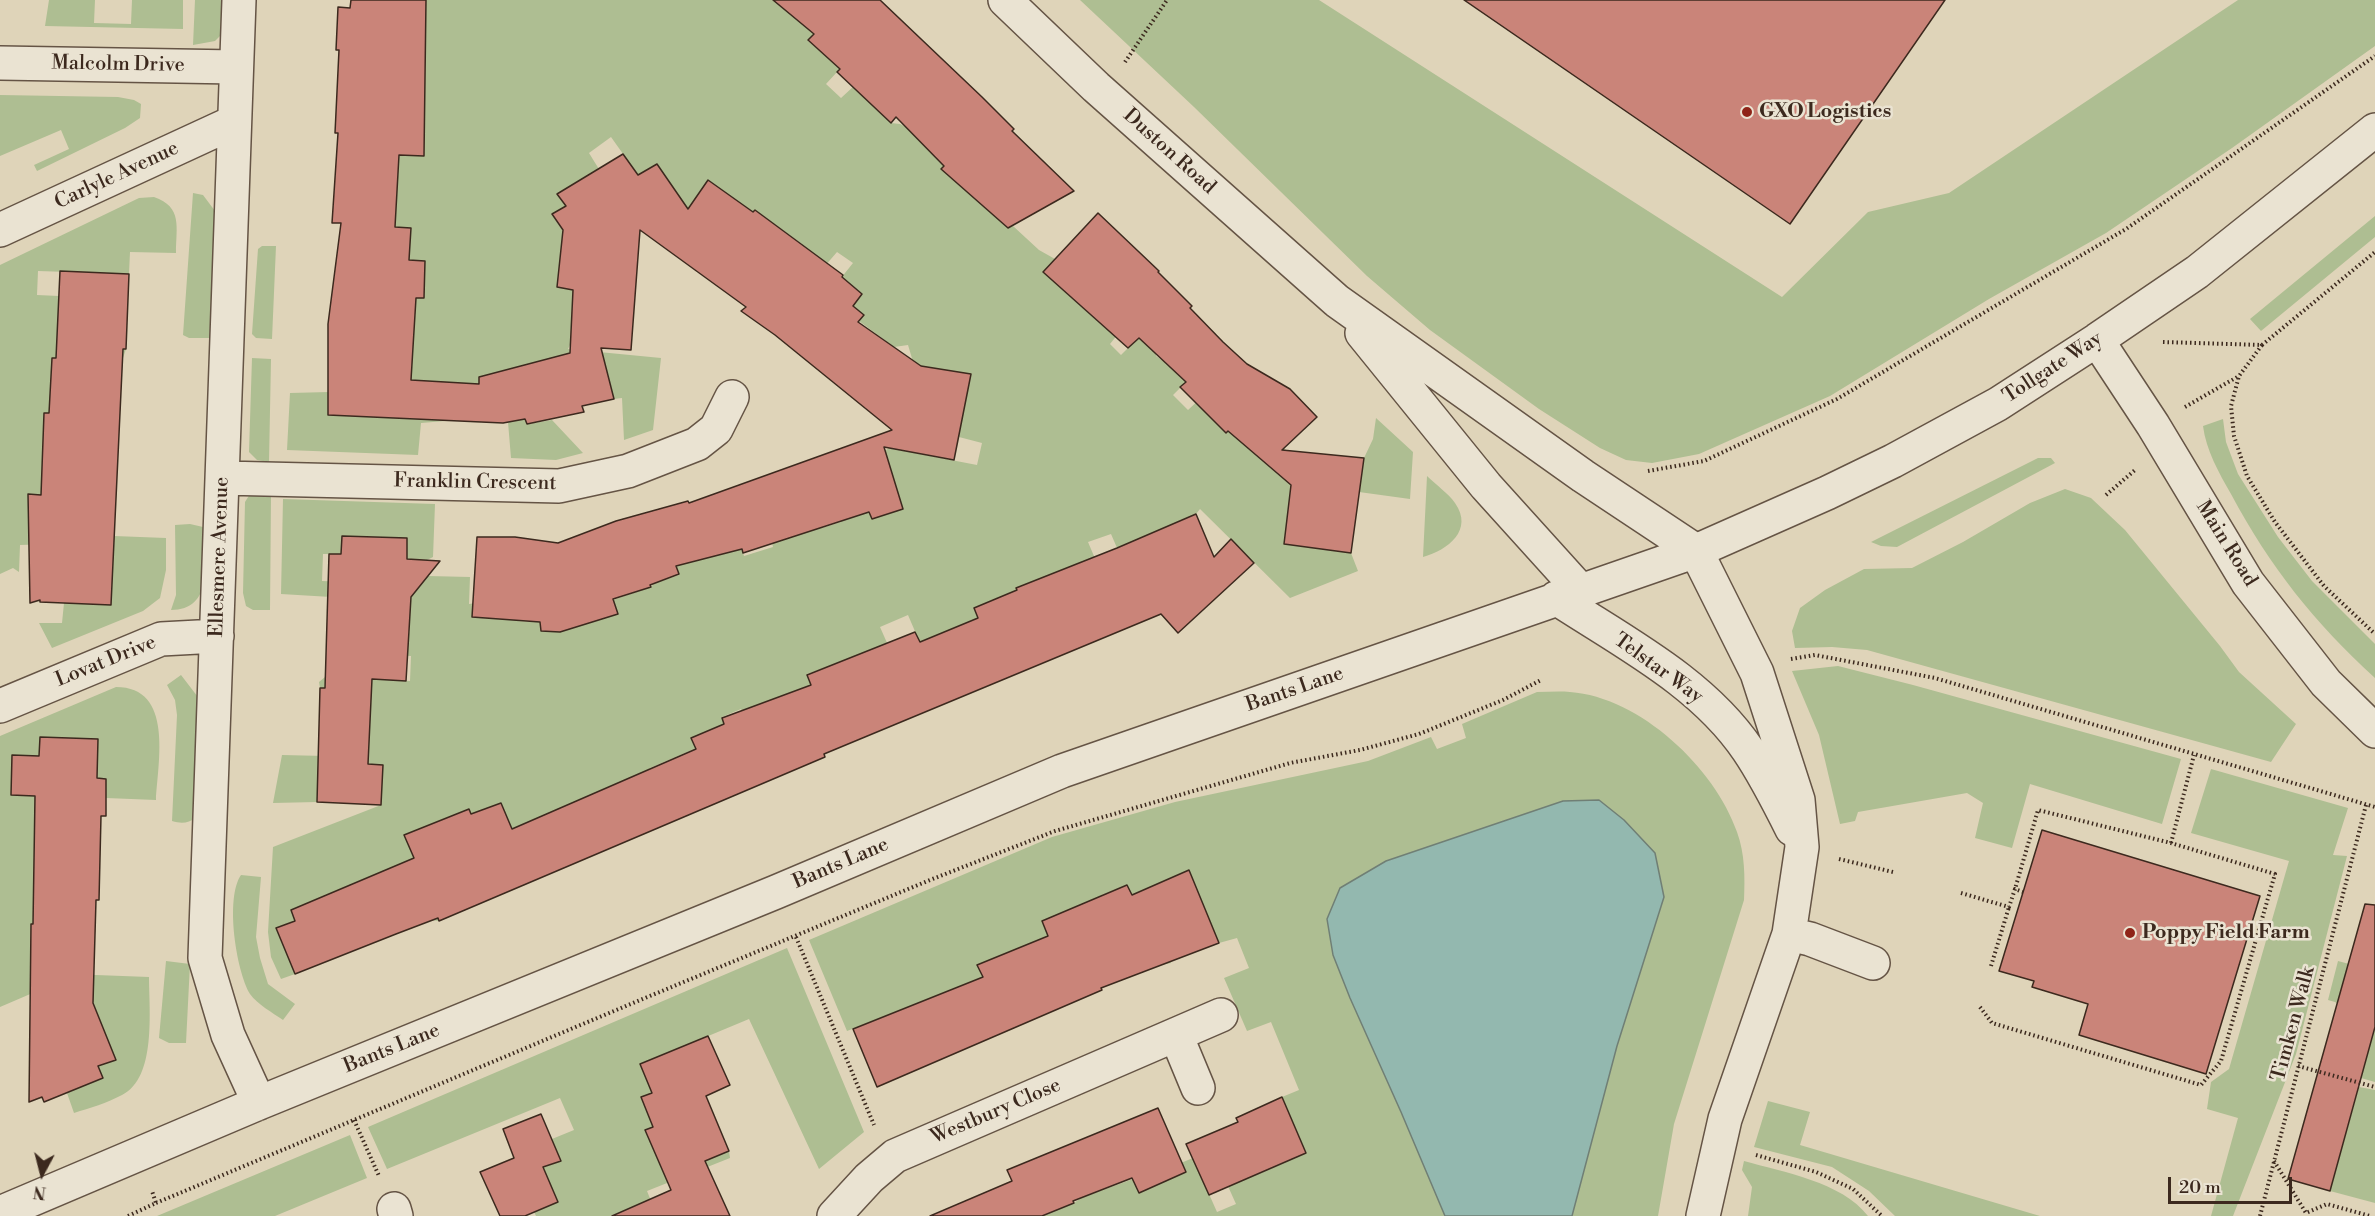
<!DOCTYPE html>
<style>
body{margin:0}
#map{position:relative;width:2375px;height:1216px;overflow:hidden;background:#dfd4b9;font-family:"Libre Bodoni",serif}
canvas{display:block}
.north{position:absolute;left:12px;top:1144px;width:60px;height:60px;-webkit-text-stroke:4px #eae3d2;paint-order:stroke;rotate:187deg;font-size:16px;font-weight:700;line-height:24px;text-align:center;color:#3c291e}
.north::after{content:'';display:block;margin:auto;width:21px;height:27px;background:#3c291e;clip-path:polygon(50% 0,100% 100%,50% 72%,0 100%)}
.scale{position:absolute;left:2168px;top:1177px;width:124px;height:27px;box-sizing:border-box;border:3px solid #3c291e;border-top:0;padding-left:8px;font-size:18px;line-height:21px;white-space:nowrap;color:#3c291e;-webkit-text-stroke:4px #eae3d2;paint-order:stroke}
</style>
<div id="map">
<canvas width="2375" height="1216"></canvas>
<div class="north">N</div>
<div class="scale">20 m</div>
</div>
<script>
const g = document.querySelector('canvas').getContext('2d');
g.lineJoin = 'round';
function fill(path, color) { g.fillStyle = color; g.fill(path, 'evenodd'); }
function strokePath(path, color, width, dash) { g.strokeStyle = color; g.lineWidth = width; g.lineCap = dash ? 'butt' : 'round'; g.setLineDash(dash || []); g.stroke(path); }
function write(font, color, halo, rows, align = 'center') {
  g.font = font + ' "Libre Bodoni",serif'; g.lineWidth = 5; g.setLineDash([]); g.textBaseline = 'middle'; g.strokeStyle = halo; g.fillStyle = color; for (const [text, x, y, turn = 0] of rows) {
    g.save(); g.translate(x, y); g.rotate((+turn || 0) * Math.PI / 180); g.textAlign = isNaN(turn) ? turn : align; if (halo) g.strokeText(text, 0, 0); g.fillText(text, 0, 0); g.restore();
  }
}
fill(new Path2D(`
 M49,0H95L94,23L131,24L132,0H183V29L45,26Z
 M195,0H224L223,33L215,41L193,45Z
 M426,0H774L814,34L808,41L829,59L880,3L892,12L826,84L841,98L854,86L891,123L900,124L957,152L942,169L1008,228L1013,226L1039,250L1055,259L1043,272L1105,328L1118,334L1110,344L1121,355L1144,332L1156,344V356L1163,361L1186,382L1173,395L1188,410L1203,396L1236,422L1268,465L1284,448L1298,462L1308,452L1303,486L1289,505L1284,544L1351,553L1358,571L1290,598L1200,509L1196,514L1173,524L1181,542L1124,564L1111,534L1088,542L1102,575L1045,596L1038,579L1016,588L1023,607L1002,615L995,599L974,608L981,627L923,650L908,615L880,627L895,661L838,685L830,666L807,674L816,697L749,729L741,709L722,717L729,734L650,768L646,773L512,829L501,803L485,809L439,921L430,920L423,924L402,873H381L371,876L291,910L295,921L276,928L295,974L281,979L271,957L268,932L273,847L381,805L382,765L318,780L317,802L273,803L282,755L368,757L371,691L320,688L319,682L325,677L410,681L411,656L388,655L389,632L409,633L410,609L327,603L331,597L281,594L283,499L435,504L433,557L427,560L407,559V538L342,536L341,554H323L322,581L420,585L428,576L470,577L469,604L517,597V621L540,622L541,631L559,632L575,590L585,624L618,614L613,600L651,587L657,580L662,581L679,575L676,566L741,546L744,556L773,547L770,535L820,520L822,528L841,522L839,513L866,504L872,519L903,509L883,452L889,448L977,465L982,443L959,437L914,365L908,345L894,347L859,321L864,315L853,306L862,294L841,278L853,263L837,252L812,281L786,263L802,244L755,210L739,229L708,181L677,224L672,185L657,164L638,175L611,137L589,153L610,187L566,206L552,215L581,258L573,290L570,345L568,349L661,358L653,430L624,440L622,398L614,399L608,374L500,389L447,382L445,421L421,423L418,455L287,450L290,393L329,392V415L416,419L392,381L416,298L424,297L425,261L408,260L411,228L395,227L398,168L395,155L424,156L425,129L385,127L425,81L426,46L387,45Z
 M1080,0H1319L1782,297L1868,212L1949,193L2238,0H2375V46L2232,148L2106,233L1989,299L1830,396L1699,454L1652,463L1626,460L1600,448L1539,409L1430,330L1367,276L1194,107Z
 M0,95L118,97L134,100L141,104L140,118L125,128L37,171L34,165L69,149L61,130L0,156Z
 M193,193L203,195L215,211L216,338H189L183,335Z
 M154,197C183,207 176,227 176,253L130,252L129,274L38,271L37,295L59,296L58,346L126,349L122,361L120,416L44,413L42,485L117,487L116,500L51,544L20,545L19,572L13,568L0,574V265L139,198Z
 M2375,216V237L2261,331L2250,319Z
 M262,246H276L272,339L256,338L252,334L258,249Z
 M252,358L271,359L269,462L257,460L249,452Z
 M1376,418L1413,452L1410,499L1359,492L1364,458L1373,439Z
 M525,419L528,424L552,420L583,453L556,460L511,458L508,422Z
 M2223,419L2226,442L2238,474L2278,537L2312,581L2375,644V678C2314,622 2270,567 2231,494C2219,473 2206,450 2203,426Z
 M2038,458H2051L2055,463L1897,547L1881,546L1871,542Z
 M1427,476C1436,485 1448,493 1455,503C1474,530 1448,550 1423,557Z
 M2065,489L2091,498L2125,530L2220,646L2239,672L2296,724L2271,762L1867,650L1832,647L1795,648L1792,631L1800,608L1825,590L1864,569L1912,568L1963,542L2030,503Z
 M250,494H271L270,610H253L246,606L243,593L245,502Z
 M190,524L203,527L205,534C206,563 213,610 171,610L176,595L175,525Z
 M114,536L166,538V570L160,598L143,611L52,648L39,623H62L64,603L111,605Z
 M1838,666L1913,685L2181,759L2162,824L2030,784L2012,848L1975,838L1983,803L1967,793L1858,812L1855,821L1840,824L1819,735L1792,671Z
 M181,675L201,701L196,818C188,823 182,824 172,821L177,715L175,700L167,685Z
 M116,687C174,687 158,762 156,800L106,798V779L97,778L98,739L39,756L12,755L11,794L36,796L33,913L90,916L89,927L31,924L30,958L43,973L149,977C149,1009 157,1078 122,1095C107,1103 90,1108 74,1113L67,1093L102,1078L98,1066L116,1060L93,1002L49,986L0,1007V736Z
 M1537,692C1548,692 1559,691 1570,692C1640,697 1715,768 1737,832C1745,854 1745,877 1744,900L1674,1124L1658,1216H1042L1074,1203L1081,1198L1133,1179L1139,1192L1154,1174L1193,1158L1217,1212L1236,1204L1227,1184L1261,1173L1306,1153L1282,1097L1299,1090L1271,1022L1247,1031L1224,978L1249,968L1237,938L1219,943L1189,871L1141,891L1171,963L1161,965L1127,885L1102,895L1113,920L1068,910L1042,922L1053,946L978,966L983,978L847,1031L809,940L1052,837L1175,802L1368,761L1431,737L1437,749L1466,738L1462,724Z
 M2211,769L2348,808L2333,855L2347,856L2296,1054L2233,1216H2211L2238,1118L2207,1109L2211,1082L2229,1069L2289,861L2191,833Z
 M241,875L261,877L256,937L260,958L268,984L295,1004L283,1020C273,1013 257,1004 250,994C236,970 225,898 241,875Z
 M787,948L864,1132L819,1169L749,1019L641,1064L652,1093L641,1097L650,1119L705,1096L710,1104L645,1130L657,1158L665,1155L674,1174L729,1151L730,1158L647,1191L657,1216H536L534,1212L558,1201L548,1179L522,1175L561,1161L552,1139L574,1130L560,1098L387,1169L368,1127Z
 M166,961L190,964L186,1043H169L159,1038Z
 M2338,961L2375,971V1082L2361,1078L2374,1029L2335,1002L2328,1000Z
 M2359,1087L2375,1090V1203L2330,1191Z
 M1768,1101L1810,1112L1800,1145L2040,1216H1895L1869,1191L1832,1167L1754,1147Z
 M350,1135L367,1178L275,1216H157Z
 M1744,1161C1783,1172 1842,1182 1868,1216H1748L1752,1187L1742,1170Z`), '#aebe92');
const water = new Path2D(`
 M1599,800L1624,820L1655,853L1664,897L1617,1046L1572,1216H1445L1401,1112L1350,998L1333,955L1327,919L1340,888L1386,861L1563,801Z`);
fill(water, '#93b8af');
strokePath(water, '#707f75', 1.5);
const building = new Path2D(`
 M351,0H426L424,156L399,155L395,227L411,228L409,260L425,261L424,298H416L411,380L479,384V377L570,353L573,290L557,287L563,230L552,214L566,206L557,194L623,154L638,175L657,164L688,209L708,180L753,212L755,210L843,275L842,277L862,294L853,306L864,315L858,322L921,366L971,374L954,460L884,447L903,509L872,519L869,512L743,553L742,549L676,566L679,574L650,585L651,587L613,599L618,614L560,632L541,631L540,622L472,617L477,537H515L558,543L616,521L688,501L689,503L892,430L775,335L741,311L746,307L640,230L631,350L601,348L614,399L582,406L584,412L527,424L525,419L503,423L328,415V324L341,223H332L338,133H335L339,50H336L338,7L350,8Z
 M773,0H880L982,97L1014,129L1012,131L1074,191L1008,228L941,169L944,166L896,117L891,123L837,72L840,69L808,40L814,34Z
 M1464,0H1945L1790,224Z
 M1098,213L1159,271L1158,272L1192,306L1190,308L1223,342L1247,364L1290,389L1317,417L1282,450L1364,458L1351,553L1284,544L1291,485L1228,431L1226,433L1180,387L1186,382L1139,338L1128,348L1043,272Z
 M60,271L129,274L126,349H123L111,605L40,602V600L30,603L28,494L41,495L44,413H49L52,358H56Z
 M1196,514L1214,557L1231,539L1254,563L1178,633L1161,614L824,754L825,757L439,921L438,918L396,934L295,974L276,928L295,921L291,910L414,858L404,835L469,809L471,814L501,803L512,829L696,749L691,738L724,724L722,718L811,685L807,675L915,632L920,642L978,618L974,608L1017,590L1016,588L1117,548Z
 M342,536L407,538V559L440,561L411,597L406,681L372,679L368,764L383,765L381,805L317,802L320,688H325L329,554H341Z
 M40,737L98,739L97,778L106,779V816H101L99,900H96L93,1003L116,1060L98,1066L103,1078L44,1102L42,1097L29,1102L31,924H33L35,796L11,795L12,755L39,756Z
 M2042,830L2260,896L2206,1074L2079,1035L2088,1004L2032,987L2034,981L1999,971Z
 M1189,870L1219,943L1101,988L1102,990L877,1087L853,1029L983,977L977,965L1048,936L1042,921L1127,885L1132,895Z
 M2365,904L2375,905V1027L2330,1191L2288,1179Z
 M708,1036L730,1085L706,1096L729,1151L705,1161L730,1216H612L671,1190L645,1130L653,1127L641,1097L652,1093L640,1064Z
 M1282,1097L1306,1153L1209,1195L1186,1144L1238,1122L1236,1118Z
 M1158,1108L1186,1172L1139,1193L1132,1178L1073,1201L1074,1203L1042,1216H930L1012,1181L1007,1170Z
 M541,1114L561,1161L543,1167L558,1202L525,1216H500L480,1172L514,1158L503,1129Z`);
fill(building, '#ca8479');
strokePath(building, '#3c291e', 1.5);
const minor = new Path2D(`
 M239,0L205,958L228,1035L259,1103
 M1005,0L1096,87L1337,301L1583,476L1696,551
 M0,63L236,67
 M0,230L234,122
 M1362,333L1486,486L1580,590
 M2097,340L2153,425L2248,583L2326,683L2375,731
 M223,478L559,486L628,471L697,444L716,429L732,397
 M1696,551L1757,673L1798,800L1802,847L1789,934L1725,1119L1703,1216
 M1556,598C1623,642 1702,682 1748,750C1765,775 1779,803 1792,829
 M0,706L161,639L217,636
 M1789,934L1810,939L1873,963
 M1176,1035L1198,1088
 M394,1209L396,1216
 M0,1213L259,1103L776,892L1062,771L1696,551L1827,493L1893,461L1998,404L2097,340L2197,272L2375,130
 M834,1216L869,1178L895,1156L1221,1015`);
strokePath(minor, '#655445', 36);
strokePath(new Path2D(`
 M1125,62L1167,0
 M2163,342L2262,345L2375,252
 M2262,345L2239,376L2231,406L2234,436L2247,476L2275,522L2324,586L2375,634
 M2185,407L2239,376
 M1648,471L1704,461L1837,399L2126,229L2375,56
 M2106,495L2135,470
 M1791,659L1815,655L1935,678L2375,807
 M2171,843L2194,755
 M1839,859L1893,872
 M1961,893L2009,907L2015,889L2023,892
 M796,937L874,1125
 M1991,966L2009,907
 M1980,1007L1992,1023L2201,1085L2221,1061L2275,874L2171,843L2038,810L2015,889
 M2298,1066L2375,1087
 M354,1120L379,1176
 M1756,1155L1816,1172L1853,1189L1882,1216
 M2274,1161L2306,1213L2327,1204L2370,1216
 M156,1203L633,1003L930,880L1055,831L1290,763L1360,750L1419,734L1503,700L1541,680
 M128,1216L156,1203L152,1191
 M2260,1216L2366,805`), '#3c291e', 4, [1.5, 3]);
strokePath(minor, '#eae3d2', 33);
for (const [x, y, r, color] of [
 [1747,112,6,"#8f2418"],
 [2130,933,6,"#8f2418"]
]) { const dot = new Path2D(); dot.arc(x, y, r, 0, 2 * Math.PI); g.fillStyle = color; g.fill(dot); strokePath(dot, '#eae3d2', 2); }
write('20px', '#3c291e', '#eae3d2', [
 ["Malcolm Drive",118,65,1],
 ["Duston Road",1169,152,42],
 ["Carlyle Avenue",117,176,-25],
 ["Tollgate Way",2053,368,-33],
 ["Franklin Crescent",475,483,1],
 ["Main Road",2226,544,58],
 ["Ellesmere Avenue",220,557,-88],
 ["Lovat Drive",106,662,-22],
 ["Telstar Way",1658,669,36],
 ["Bants Lane",1295,690,-19],
 ["Bants Lane",841,864,-23],
 ["Timken Walk",2294,1024,-75],
 ["Bants Lane",392,1049,-22],
 ["Westbury Close",996,1112,-23]
]);
write('bold 20px', '#3c291e', '#eae3d2', [
 ["GXO Logistics",1759,112],
 ["Poppy Field Farm",2142,933]
], 'left');
</script>
